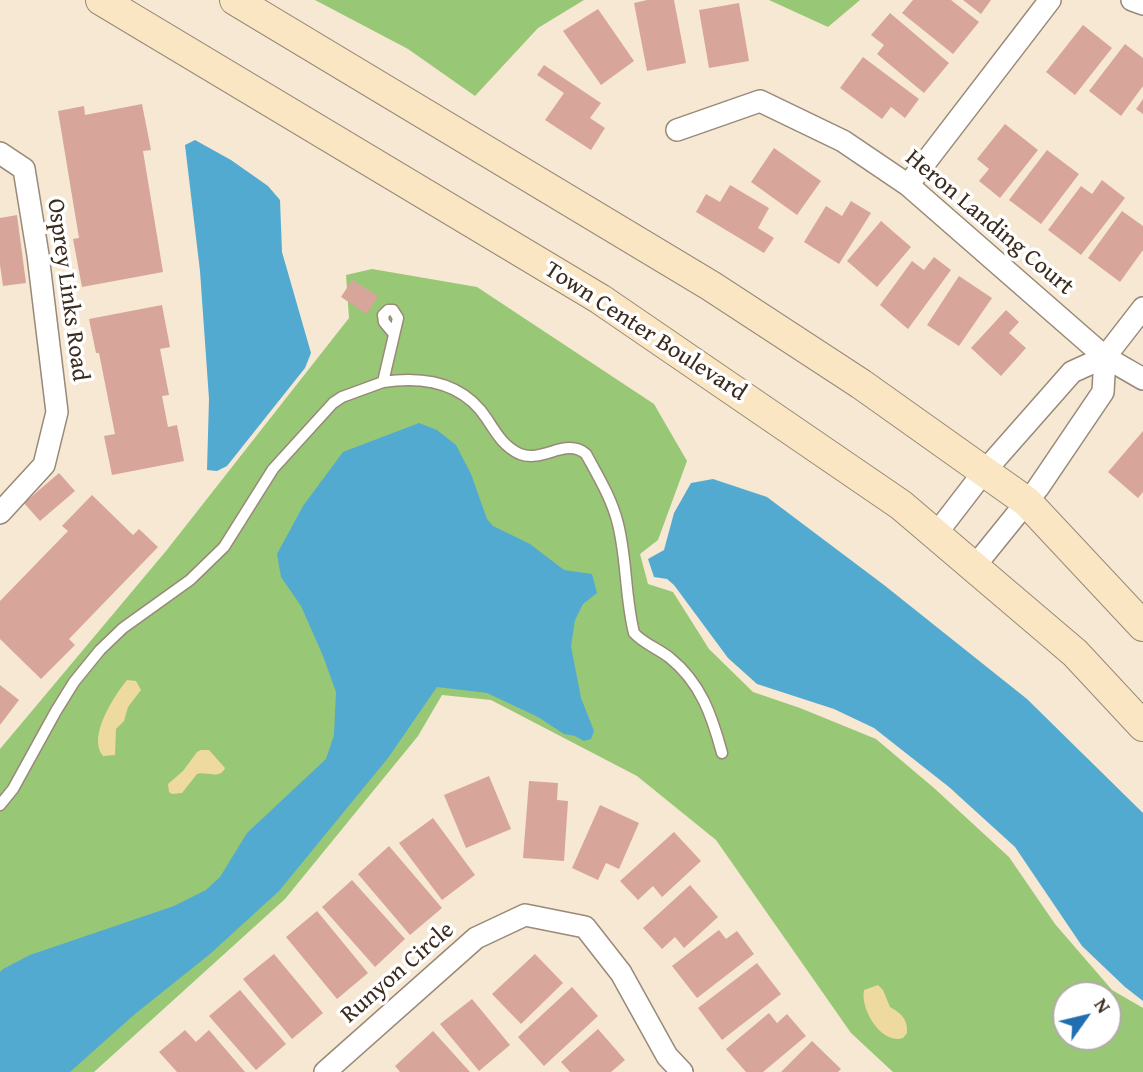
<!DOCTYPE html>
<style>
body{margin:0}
#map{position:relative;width:1143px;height:1072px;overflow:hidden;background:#f6e8d3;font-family:"Gentium Book Plus",serif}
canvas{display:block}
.north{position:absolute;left:1052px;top:981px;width:70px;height:70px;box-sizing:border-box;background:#fff;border:2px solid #b1aaa5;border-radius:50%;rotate:56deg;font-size:19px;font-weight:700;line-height:28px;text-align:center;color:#3b2a1e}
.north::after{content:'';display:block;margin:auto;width:24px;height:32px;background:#1f6fb2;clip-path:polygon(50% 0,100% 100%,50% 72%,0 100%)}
</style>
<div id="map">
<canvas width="1143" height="1072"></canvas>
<div class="north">N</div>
</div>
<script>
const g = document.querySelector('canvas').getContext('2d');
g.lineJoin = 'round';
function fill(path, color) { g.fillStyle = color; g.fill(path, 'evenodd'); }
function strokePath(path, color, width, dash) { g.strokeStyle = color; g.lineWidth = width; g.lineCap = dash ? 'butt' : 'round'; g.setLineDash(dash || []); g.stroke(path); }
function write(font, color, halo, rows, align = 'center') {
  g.font = font + ' "Gentium Book Plus",serif'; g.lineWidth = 7; g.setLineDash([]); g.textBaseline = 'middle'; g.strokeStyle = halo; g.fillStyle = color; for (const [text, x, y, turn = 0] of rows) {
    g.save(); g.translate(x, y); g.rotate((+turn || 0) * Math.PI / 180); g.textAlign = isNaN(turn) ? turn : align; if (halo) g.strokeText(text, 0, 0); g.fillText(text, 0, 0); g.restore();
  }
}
fill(new Path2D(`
 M315,0H584L538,28L475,96L408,49Z
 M769,0H860L828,27Z
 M372,269L477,287L654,404L687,461L658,540L640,554L648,584L673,592L709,649L753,692L800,708L876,739L934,788L1009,857L1055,924L1112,990L1143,1008V1072H893L851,1033L716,840L637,776L491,700L442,695L418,736L285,899L94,1072H0V749L166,551L349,318L346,275ZM1066,995H1108V1037H1066Z`), '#98c776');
fill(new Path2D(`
 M127,680L136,681L141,690L128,707L124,721L116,729L115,755L103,756C87,737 114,696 127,680Z
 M201,750H209L225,768C220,780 206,771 197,774L182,793L172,794L169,792L168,784L183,771L197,752Z
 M878,985L883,990L890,1007C901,1013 908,1019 907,1033L903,1038C881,1045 860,1009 864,990Z`), '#eeda9e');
fill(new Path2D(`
 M195,140L231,160L268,186L280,200L282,252L311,353L305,368L227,466L217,471L207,470L209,399L200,271L185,145Z
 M419,423L437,430L456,445L471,474L487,519L493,526L530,544L564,570L592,574L597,593L583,604L575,620L571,646L581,698L594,731L591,739L584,741L575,736L564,734L538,717L487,693L437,687L388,758L279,891L210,954L135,1014L70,1072H0V972L3,969L30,955L174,906L206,890L220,877L247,833L326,759L334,735L336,692L323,656L301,606L281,577L277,554L303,506L343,452Z
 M713,479L767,497L884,585L1027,699L1143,813V1001L1125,987L1082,946L1015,847L949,787L874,728L834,709L757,684L728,658L674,585L667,579L654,577L648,559L664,550L674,513L691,483Z`), '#53aad0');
fill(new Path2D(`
 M647,0H674L686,63L647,71L634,3Z
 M913,0H951L979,22L953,54L902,13Z
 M963,0H991L981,14Z
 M739,3L749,61L709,68L699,10Z
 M598,9L634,61L601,85L563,31Z
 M890,13L949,63L924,93L877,54L884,45L871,35Z
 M1083,25L1112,48L1075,95L1046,72Z
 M1125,44L1143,58V86L1121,116L1089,91Z
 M863,57L919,99L905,118L891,107L882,119L840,88Z
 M544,65L601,103L590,118L605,128L591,150L545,120L564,93L537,75Z
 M1143,99V114L1136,109Z
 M142,104L151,150L143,151L163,272L82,287L73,239L79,238L58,111L84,106L85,115Z
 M1005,124L1038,150L1000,198L979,181L989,169L977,159Z
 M774,148L821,181L797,215L751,182Z
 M1047,150L1079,174L1041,224L1009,200Z
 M1102,180L1125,198L1081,255L1048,230L1081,186L1092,194Z
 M730,185L769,208L758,228L774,238L764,253L696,212L706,194L720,202Z
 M851,201L871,213L839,264L804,242L826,206L842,216Z
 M1122,211L1143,226V250L1120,282L1088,258Z
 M17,215L26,283L3,286L0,265V218Z
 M881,221L911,247L877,287L847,261Z
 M934,257L951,270L908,329L880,305L912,261L924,270Z
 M959,276L992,298L959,346L927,325Z
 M352,280L378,296L367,314L341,297Z
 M162,305L170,347L160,349L169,395L162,396L168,427L177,425L184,461L112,475L104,436L115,434L99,353H96L89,319Z
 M1006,310L1019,322L1009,333L1026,348L1001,376L971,348Z
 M1143,431V492L1138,498L1108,472Z
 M59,473L75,491L40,521L24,503Z
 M92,495L133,535L139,529L158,547L69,639L75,645L41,679L0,639V601L68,531L62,526Z
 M0,685L19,700L0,725Z
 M489,776L511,829L466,848L444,795Z
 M529,781L558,783L557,800L568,801L564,861L523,858Z
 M600,805L639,823L619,869L606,863L598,880L572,868Z
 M433,818L475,875L442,900L399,843Z
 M674,832L701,861L662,897L653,886L638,900L620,881Z
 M389,846L442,908L410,935L358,874Z
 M352,880L405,939L375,967L322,907Z
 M690,885L718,917L684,948L675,937L662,949L643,928Z
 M317,911L368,973L337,999L286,937Z
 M719,930L726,939L737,931L754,954L697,998L672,966Z
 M274,954L323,1013L292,1039L243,979Z
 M535,954L563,983L521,1024L492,994Z
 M757,963L781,994L722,1040L698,1008Z
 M572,987L598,1016L544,1066L518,1037Z
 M240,990L286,1044L256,1070L209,1016Z
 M472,999L510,1045L479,1071L440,1024Z
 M769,1013L777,1023L787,1014L806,1036L763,1072H746L726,1049Z
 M598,1029L625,1060L611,1072H570L561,1062Z
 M185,1030L196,1042L209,1030L245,1072H177L159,1052Z
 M433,1031L470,1072H400L395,1066Z
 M812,1041L841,1069L838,1072H781Z`), '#d8a59b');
const service = new Path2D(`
 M383,382C424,376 463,382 487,419C496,433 504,447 520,454C543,463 566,437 586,454C598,476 612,499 618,524C627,560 625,597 634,633C644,644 659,649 670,658C701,683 712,716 722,753
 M0,805L13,789L56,711L74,682L100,650L123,628L190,580L224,547L273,469L333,403L342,397L383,382L398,318L393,310H388L383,315L384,322L394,334`);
const minor = new Path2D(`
 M1132,0L1143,4
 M677,130L760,101L843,141L908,185L1105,357L1143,379
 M0,153L24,169L38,255L57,412L44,465L0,513
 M908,185L1050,0
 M936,534L983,473L1072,372L1105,357L1143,308
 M974,567L1038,488L1103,392L1105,357
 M325,1072L476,938L525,915L585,927L621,973L667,1056L682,1072`);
const secondary = new Path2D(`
 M101,0L600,299L901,505L1075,653L1143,726
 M235,0L711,286L861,384L1027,502L1143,626`);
strokePath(service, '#988978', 13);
strokePath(minor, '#988978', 24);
strokePath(secondary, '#988978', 32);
strokePath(service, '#fff', 10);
strokePath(minor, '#fff', 21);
strokePath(secondary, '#fbe6c4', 30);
write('24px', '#3b2a1e', '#fff', [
 ["Heron Landing Court",989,223,40],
 ["Osprey Links Road",67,290,82],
 ["Town Center Boulevard",645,332,33],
 ["Runyon Circle",398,973,-41]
]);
</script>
